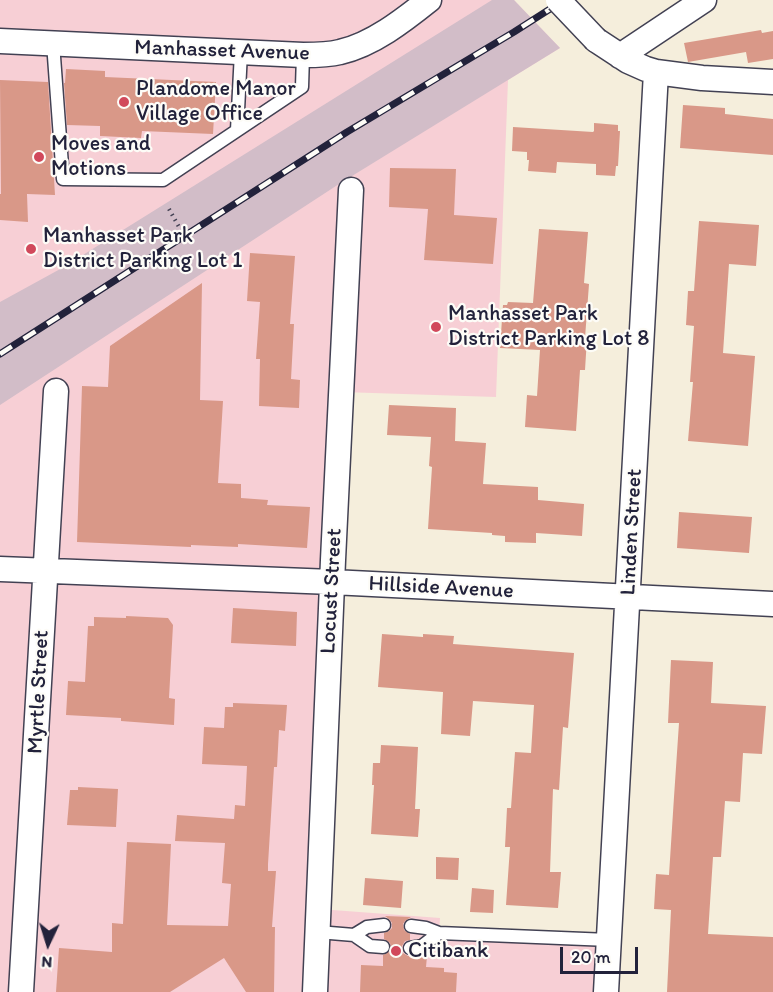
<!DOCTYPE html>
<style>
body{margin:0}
#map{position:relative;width:773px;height:992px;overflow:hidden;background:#f5eedc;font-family:Itim,sans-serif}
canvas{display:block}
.north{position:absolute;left:18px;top:914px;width:60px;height:60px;-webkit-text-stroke:4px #fdfcf7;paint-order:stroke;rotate:184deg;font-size:16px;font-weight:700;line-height:24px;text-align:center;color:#22223b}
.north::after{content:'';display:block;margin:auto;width:21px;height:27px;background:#22223b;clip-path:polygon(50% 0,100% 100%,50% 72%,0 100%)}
.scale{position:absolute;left:560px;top:947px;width:78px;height:27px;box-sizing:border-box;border:3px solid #22223b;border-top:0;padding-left:8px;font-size:18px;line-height:21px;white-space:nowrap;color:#22223b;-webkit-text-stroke:4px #fdfcf7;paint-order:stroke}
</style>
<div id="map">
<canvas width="773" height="992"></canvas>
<div class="north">N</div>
<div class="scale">20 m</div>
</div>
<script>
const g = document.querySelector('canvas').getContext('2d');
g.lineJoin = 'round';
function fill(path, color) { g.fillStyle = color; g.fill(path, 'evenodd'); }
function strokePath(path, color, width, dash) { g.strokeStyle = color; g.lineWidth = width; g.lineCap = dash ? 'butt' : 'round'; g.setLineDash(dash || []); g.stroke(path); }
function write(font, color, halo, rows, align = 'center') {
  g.font = font + ' Itim,sans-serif'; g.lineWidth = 4.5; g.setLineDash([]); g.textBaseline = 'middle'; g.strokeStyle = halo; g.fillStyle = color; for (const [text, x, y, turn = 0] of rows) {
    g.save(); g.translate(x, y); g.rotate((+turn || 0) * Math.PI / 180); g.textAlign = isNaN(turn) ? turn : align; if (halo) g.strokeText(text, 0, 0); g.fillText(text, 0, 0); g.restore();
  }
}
fill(new Path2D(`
 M0,0H514L560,48L508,80L496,397L342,392L319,909L440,918L439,933L609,940L607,992H0Z`), '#f7cfd5');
fill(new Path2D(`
 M492,0H514L560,48L339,184L0,405V302L62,268Z`), '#d2bdc8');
fill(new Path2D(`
 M761,30L762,33L773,31V59L748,63L746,52L688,62L684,43Z
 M66,69L105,71V77L216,82L213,134L142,131L141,138L100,136V126L67,125L64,83H65Z
 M0,80L48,82L55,195L27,194L28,222L0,220V194H1Z
 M683,105L725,108V114L773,119V155L680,148Z
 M594,123L618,125V131H620L618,166H616L615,176L596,175V164L557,162L556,173L528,171L529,160H527V152L512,151L513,127L593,132L594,131Z
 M390,168L456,169L454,215L497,218L493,264L424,260L428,209L389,207Z
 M699,221L759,225L756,266L729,264L723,353L755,356L748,446L688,441L693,382H690L694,326L686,325L688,291H694Z
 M539,229L588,232L584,283L589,284L585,338H587L585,370H580L576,431L525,427L527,395L537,396L540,350L500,348L503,305H507L508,302L533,303Z
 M250,253L295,256L290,324H294L291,379L300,380L299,408L259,406L260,359H256L260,302L247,301Z
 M202,283L200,400L223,401L218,483L241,484V498L268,500L267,505L310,507L307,548L238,544V547L191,545V547L77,542L82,386L108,387L110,346Z
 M389,405L456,408L455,441L486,443L483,484L538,487V500L584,504L582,536L536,533V543L505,542V536L492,535V533L428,529L432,467L429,466L431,437L387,435Z
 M679,512L752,517L749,553L677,548Z
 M233,608L297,612L296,646L231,643Z
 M126,616L168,618L173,625L169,698L175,699L174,725L121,721V718L66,715L68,681L85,682L88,626H94V617L126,618Z
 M382,634L423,637V634L454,636L453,644L574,653L568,728L563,727L559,790L553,789L550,872H561L558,908L506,905L510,847H505L507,808H511L515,752L531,753L534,705L473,701L470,736L441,734L443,692L378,687Z
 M671,660L713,662L711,703L766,706L762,754L743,753L740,802L725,801L721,857H713L708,934L773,937V992H667L671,910L654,909L656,874L669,875L674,797L679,723H668Z
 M233,703L287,705L285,731L279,730L277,767H274L268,864V871H276L272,927H275L274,992H246L224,958L170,992H56L59,948L112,952V923L123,924L127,842L171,844L167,925L228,926L231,884L222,883L225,843L175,841L177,815L234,819L235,805L245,806L247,766L202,764L204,727L224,728L225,707H233Z
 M381,745L418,747L415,809H420L418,837L371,834L374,785H372L373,763H380Z
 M78,787L118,789L116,827L67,825L70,790H78Z
 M436,857L459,858L458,880L436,879Z
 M365,878L403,881L401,908L363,905Z
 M472,888L494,890L493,913L470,912Z
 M385,916L411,917L405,921L403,924L404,930L410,934V940L405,941L402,946L403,953L408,956H427L426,967L444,968V972L457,973L456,992H360L361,965L383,966V955L389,952L391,948L390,943L384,939V933L389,931L392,928V923L390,920Z`), '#d99888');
const lane = new Path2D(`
 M53,43L63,179L163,180L302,87L303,55
 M237,130L241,52
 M411,926L426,928L439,933
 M318,932L354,935L370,946L383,947
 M354,935L367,927L384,925
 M410,948L422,946L439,933L609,940`);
const street = new Path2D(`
 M596,40L628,61L646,69L656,72L702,78L773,82
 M0,41L303,55C316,55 328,55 340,52C372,45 404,20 429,0
 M620,56L704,0
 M0,569L332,582L773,604
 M21,992L56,391
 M315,992L333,560L351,190
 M606,992L656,72`);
strokePath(lane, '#424153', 15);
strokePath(street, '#424153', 27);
strokePath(new Path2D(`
 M169,209L179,227`), '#424153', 4, [1.5, 4.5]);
strokePath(lane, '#fff', 12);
strokePath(street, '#fff', 24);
const rail = new Path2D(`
 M0,354L347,132L514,32L564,0`);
strokePath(rail, '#22223b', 7);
strokePath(rail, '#fdfcf7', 4.5, [14]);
const streetBridge = new Path2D(`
 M558,0L596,40`);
strokePath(streetBridge, '#424153', 27, []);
strokePath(streetBridge, '#fff', 24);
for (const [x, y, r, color] of [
 [124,102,6,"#d1495b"],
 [39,157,6,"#d1495b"],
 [31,249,6,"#d1495b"],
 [436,327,6,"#d1495b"],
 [396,951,6,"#d1495b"]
]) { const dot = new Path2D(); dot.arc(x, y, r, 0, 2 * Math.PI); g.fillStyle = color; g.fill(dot); strokePath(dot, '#fdfcf7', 2); }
write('22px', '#22223b', '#fdfcf7', [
 ["Manhasset Avenue",222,51,2],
 ["Linden Street",632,532,-87],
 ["Hillside Avenue",441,588,3],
 ["Locust Street",332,591,-87],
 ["Myrtle Street",39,692,-87]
]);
write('22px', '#22223b', '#fdfcf7', [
 ["Plandome Manor",136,89],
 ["Village Office",136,114],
 ["Moves and",51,144],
 ["Motions",51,169],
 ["Manhasset Park",43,236],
 ["District Parking Lot 1",43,261],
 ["Manhasset Park",448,314],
 ["District Parking Lot 8",448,339],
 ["Citibank",408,951]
], 'left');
</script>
